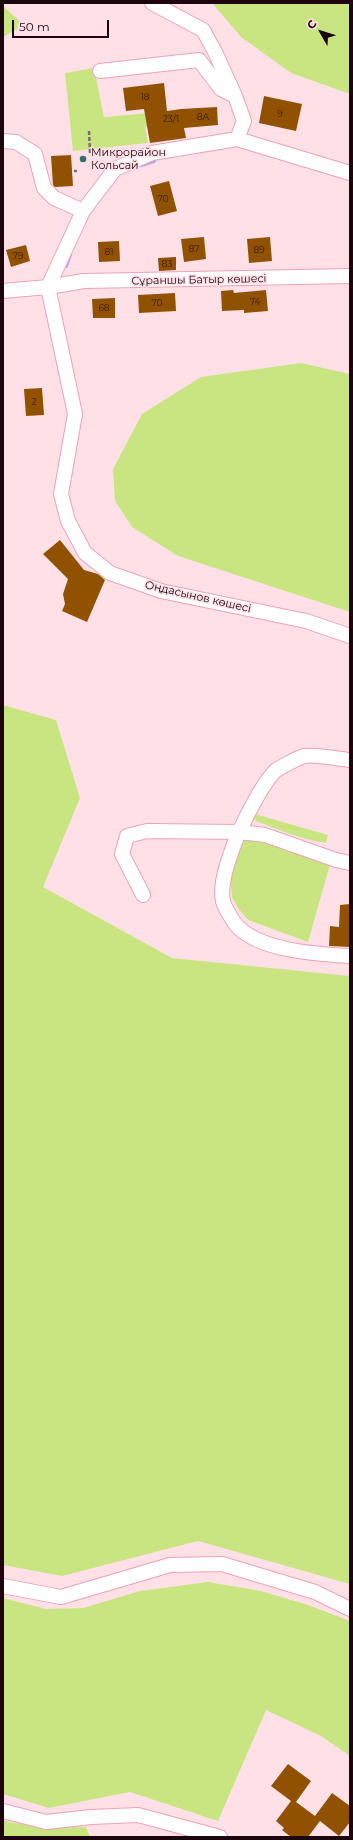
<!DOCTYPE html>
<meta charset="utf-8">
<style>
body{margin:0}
#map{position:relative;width:353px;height:1840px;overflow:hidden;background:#ffe0e7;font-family:Montserrat,sans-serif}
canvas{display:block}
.frame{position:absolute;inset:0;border:4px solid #1d050d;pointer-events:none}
.north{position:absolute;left:301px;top:12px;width:40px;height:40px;-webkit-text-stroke:3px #ffe0e7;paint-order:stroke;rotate:309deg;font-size:11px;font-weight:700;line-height:16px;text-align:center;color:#1d050d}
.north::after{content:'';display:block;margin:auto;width:14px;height:18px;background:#1d050d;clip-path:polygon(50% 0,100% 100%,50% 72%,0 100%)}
.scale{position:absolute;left:12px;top:20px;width:97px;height:18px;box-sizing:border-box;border:2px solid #1d050d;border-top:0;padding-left:5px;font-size:12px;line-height:14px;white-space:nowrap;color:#1d050d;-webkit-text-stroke:3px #ffe0e7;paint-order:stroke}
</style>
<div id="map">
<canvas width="353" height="1840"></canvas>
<div class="frame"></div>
<div class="north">С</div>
<div class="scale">50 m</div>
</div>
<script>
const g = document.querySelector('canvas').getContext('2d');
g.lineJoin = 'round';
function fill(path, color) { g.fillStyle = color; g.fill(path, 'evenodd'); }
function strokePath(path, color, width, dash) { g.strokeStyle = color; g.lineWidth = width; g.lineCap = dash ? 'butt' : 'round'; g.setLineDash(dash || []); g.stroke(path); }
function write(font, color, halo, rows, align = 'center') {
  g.font = font + ' Montserrat,sans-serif'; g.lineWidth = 3; g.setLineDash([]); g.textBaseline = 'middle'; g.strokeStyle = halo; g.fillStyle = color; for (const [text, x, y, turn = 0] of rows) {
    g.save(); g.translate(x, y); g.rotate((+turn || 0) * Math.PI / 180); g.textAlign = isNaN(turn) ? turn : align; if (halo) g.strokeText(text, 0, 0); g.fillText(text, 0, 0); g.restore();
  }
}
fill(new Path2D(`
 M212,3H350V94L291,73L241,37Z
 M3,6L24,25L3,37Z
 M94,68L104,117L150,113L154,125L145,127L148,143L73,151L65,73Z
 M301,363L350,374V612L178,556L132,527L115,501L113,469L142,414L201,377Z
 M3,705L56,720L80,798L43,887L172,958L350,976V1584L198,1541L62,1576L3,1565Z
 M255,814L328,835L326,843C301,839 278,830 254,820Z
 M244,835L331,861L308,942L248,920L238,908L232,897L230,874Z
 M208,1582L261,1591L308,1605L350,1621V1756L321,1736L266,1710L218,1821L130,1792L49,1808L3,1794V1598L46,1609L83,1608L140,1591Z
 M3,1820L13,1823L86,1827L90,1837H3Z`), '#c9e582');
strokePath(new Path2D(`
 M141,165L154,161
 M66,266L70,255`), '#c2a3f2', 4);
fill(new Path2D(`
 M164,83L167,111L181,109L217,107L218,125L184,128L186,138L150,143L144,109L126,111L123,88Z
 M264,96L302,104L296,131L259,123Z
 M71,155L73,186L55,187L53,185L51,156Z
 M169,181L177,211L158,216L150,186Z
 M204,237L206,259L184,262L181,239Z
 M270,237L272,261L249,263L247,239Z
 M119,241L120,261L99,262L98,242Z
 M26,245L30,261L11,267L6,250Z
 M176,257V270L159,271L158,258Z
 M233,290L234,293L266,290L268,311L244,313V310L222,311L221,291Z
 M175,293L176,311L139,313L138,295Z
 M115,298V318H93L92,299Z
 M42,388L44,415L26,416L24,389Z
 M60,540L84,570L98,574L105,580L87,622L62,611L65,604L63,594L68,579L43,554Z
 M350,904V947L329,946L330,926L339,927L340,905Z
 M288,1764L311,1781L296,1802L315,1816L332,1793L350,1806V1822L339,1836L320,1821L308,1837H291L282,1830L284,1828L276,1821L291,1801L271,1786Z`), '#905100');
const minor = new Path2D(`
 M152,3L203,30L215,52L235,96
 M100,71L199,60L221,89L235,96L244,121L237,139
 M3,141L16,142L35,154L44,188L54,198L83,211
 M48,287L75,414L61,494L68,521L85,553L110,573L161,591L306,621L350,636
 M48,287L83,211L115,169L152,153L237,139L350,173
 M3,291L48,287L84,281L350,276
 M350,760C339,759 314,754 305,756C299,757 279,768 275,771C255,792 216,872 223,901C224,907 232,919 236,925C259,951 317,954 350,956
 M143,895L122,854L127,836L147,831L240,832L265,835L336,860L350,863
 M3,1586L61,1597L170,1565L222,1564L315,1592L350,1609
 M3,1811L46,1822L91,1817L138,1815L220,1837`);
strokePath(minor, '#eba3b6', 16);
strokePath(new Path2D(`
 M89,131L90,153
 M74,171H77`), '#83686f', 2.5, [4, 2]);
strokePath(minor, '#fff', 14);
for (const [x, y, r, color] of [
 [83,159,4,"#2c7268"]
]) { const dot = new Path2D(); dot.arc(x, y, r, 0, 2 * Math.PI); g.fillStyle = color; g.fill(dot); strokePath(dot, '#ffe0e7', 1.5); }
write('9px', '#3a180a', null, [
 ["18",145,97],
 ["9",280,114],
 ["8А",203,117],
 ["23/1",171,119],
 ["70",163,199],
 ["87",194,249],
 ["89",259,250],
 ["81",109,252],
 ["79",18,256],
 ["83",167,264],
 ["74",255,302],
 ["70",157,303],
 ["68",104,308],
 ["2",34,402]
]);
write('11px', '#1d050d', '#ffe0e7', [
 ["Микрорайон",91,153],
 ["Кольсай",91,166]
], 'left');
write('11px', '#1d050d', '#ffe0e7', [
 ["Сұраншы Батыр көшесі",199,280,-1],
 ["Оңдасынов көшесі",198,597,13]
]);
</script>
